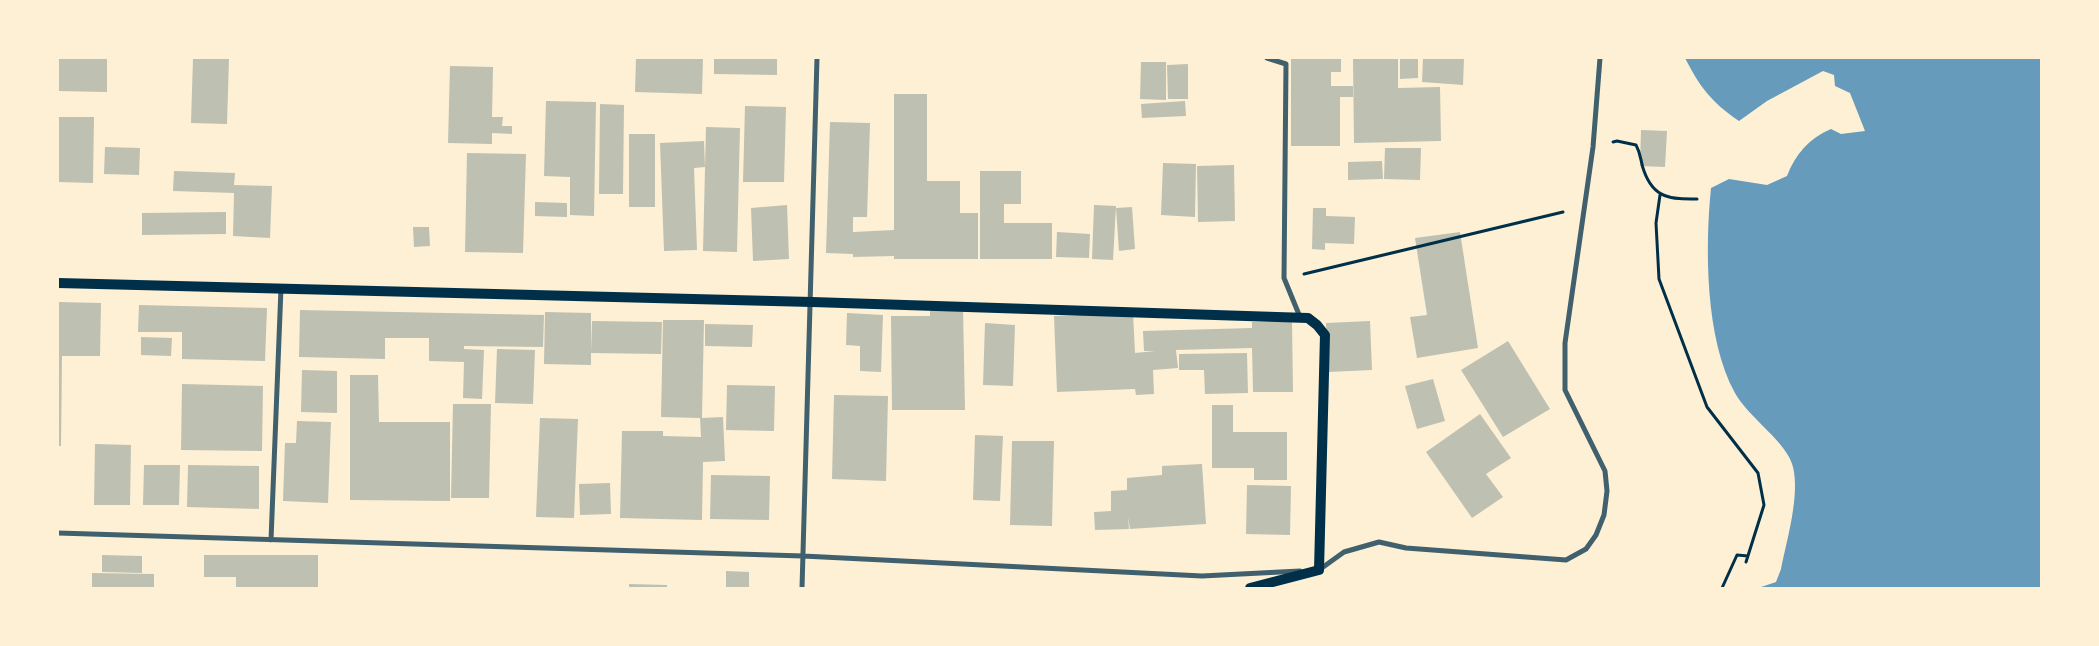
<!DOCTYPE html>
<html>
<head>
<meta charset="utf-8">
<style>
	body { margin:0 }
	#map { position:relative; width:2099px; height:646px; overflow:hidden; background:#fdf0d5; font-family:Cabin,sans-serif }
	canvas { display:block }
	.frame { position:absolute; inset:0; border:59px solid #fdf0d5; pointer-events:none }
</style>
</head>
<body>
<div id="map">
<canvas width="2099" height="646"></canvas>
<div class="frame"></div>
</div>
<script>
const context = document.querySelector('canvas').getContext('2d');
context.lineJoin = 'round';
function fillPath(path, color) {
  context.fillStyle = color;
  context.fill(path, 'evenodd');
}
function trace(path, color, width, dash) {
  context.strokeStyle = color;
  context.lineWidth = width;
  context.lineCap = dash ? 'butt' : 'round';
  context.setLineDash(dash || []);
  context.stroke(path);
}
fillPath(new Path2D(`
	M1685,58H2041V588H1758L1776,582L1781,569C1787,539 1800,496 1793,467C1788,443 1747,416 1735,393C1705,339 1705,247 1711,188L1729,179L1767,185L1787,176C1795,155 1809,138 1831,129L1841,134L1865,131L1850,93L1835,86L1834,75L1823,71L1767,101L1739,121C1711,102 1700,87 1685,58Z`), '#669bbc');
fillPath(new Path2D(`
	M58,58H107V92L58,91Z
	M193,58H229L227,124L191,123Z
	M636,58H703L702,94L635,92Z
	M714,58H777V75L714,74Z
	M1291,58H1341V72H1331V86H1353V97H1340V146H1291Z
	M1353,58H1398V88L1440,87L1441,141L1354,143Z
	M1400,58H1418V78L1400,79Z
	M1423,58H1464L1463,85L1422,82Z
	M1141,62H1166V100L1140,99Z
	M1188,64V99H1168L1167,65Z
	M450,66L493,67L492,117H503L502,126H512V134L492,133V144L448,143Z
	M894,94H927V181H960V213H978V259H894V256L853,257V254L826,253L830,122L870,123L867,217H853V232L894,230Z
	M546,101L596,102L594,216L570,215V177L544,176Z
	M1185,101L1186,116L1142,118L1141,104Z
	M600,104L624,105L623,194H599Z
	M745,106L786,107L784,182H743Z
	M58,117H94L93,183L58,182Z
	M706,127L740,128L737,252L703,251Z
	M1641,130L1667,131L1665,167L1640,166Z
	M629,134H655V207H629Z
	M704,141L705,167L694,168L697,250L664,251L660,143Z
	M105,147L140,148L139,175L104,174Z
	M1385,148H1421L1420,180L1384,179Z
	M467,153L526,154L523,253L465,252Z
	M1382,161L1383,179L1348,180V162Z
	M1163,163L1196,164L1195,217L1161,215Z
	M1234,165L1235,221L1198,222L1197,166Z
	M174,171L235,173L234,185L272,186L270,238L233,236L234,193L173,191Z
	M980,171H1021V204H1004V223H1052V259H980Z
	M535,202L567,203V217L535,216Z
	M787,205L789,259L753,261L751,208Z
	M1094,205L1116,206L1113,260L1092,259Z
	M1132,207L1135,249L1119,251L1116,208Z
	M1313,208H1326V216L1355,217L1354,244L1325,243V250L1312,249Z
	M226,212V234L142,235V213Z
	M413,227H429L430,246L414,247Z
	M1057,232L1090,234L1089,258L1056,257Z
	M1460,232L1478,348L1417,358L1410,317L1427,315L1415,238Z
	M58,302L101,303L100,356H62L61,446H58Z
	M139,305L267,308L265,361L182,359V332H138Z
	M930,308H963L965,410H892L891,316H930Z
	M300,310L544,315L543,347L464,346V349L484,350L482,399L463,398L464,362L429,361V338H385V359L299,357Z
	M545,312L591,313V365L544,364Z
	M847,313L883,315L881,372L860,371V346L846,345Z
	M1133,313L1135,353L1155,351H1144L1143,331L1252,328V322L1292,321L1293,392H1253L1252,348L1176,350L1178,368L1153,370L1154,394L1136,395L1135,389L1057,392L1054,316Z
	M663,320H704L702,418L723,417L725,461L703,462L702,520L620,518L622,431H663V436L701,437L700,418L661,417Z
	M592,321L662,322L661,354L591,353Z
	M1370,321L1372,370L1328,372L1326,323Z
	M985,323L1015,325L1013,386L983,385Z
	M705,324L753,325L752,347L705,346Z
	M141,337L172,338L171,356L141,355Z
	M1508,341L1550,409L1503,437L1461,370Z
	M497,349L535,350L533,404L495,403Z
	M1247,353L1248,393L1205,394L1204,370H1179V354Z
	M302,370L337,371V413L301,412Z
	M350,375H378L379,422H450V501L350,500Z
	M1433,379L1445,421L1417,429L1405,386Z
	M182,384L263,386L262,451L181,450Z
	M727,385L775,386L774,431L726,430Z
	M834,395L888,396L886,481L832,479Z
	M453,404H491L489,498H451Z
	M1212,405H1233V432H1287V480H1254V468H1212Z
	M1480,414L1511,458L1486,474L1503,497L1472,518L1426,452Z
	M540,418L578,419L574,518L536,517Z
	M297,421L331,422L328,503L283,501L285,443H296Z
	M975,435L1003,436L1000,501L973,500Z
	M1012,441H1054L1052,526L1010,525Z
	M95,444L131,445L130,505H94Z
	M1202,464L1206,524L1130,529L1128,517L1129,529L1095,530L1094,512L1111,511V491L1127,490V478L1162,475V466Z
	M144,465H180L179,505H143Z
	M188,465L259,466V509L187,507Z
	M711,475L770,476L769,520L710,519Z
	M610,483L611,514L580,515L579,484Z
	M1247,485L1291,486L1290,535L1246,534Z
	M102,555L142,556V573L102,572Z
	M204,555H318V588H236V577H204Z
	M726,571L749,572V588H726Z
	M92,573L154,574V588H92Z
	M629,584L667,585V588H629Z`), '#bec0b2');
trace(new Path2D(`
	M1613,142L1617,141L1636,145C1642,156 1640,161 1644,171C1654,199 1671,199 1697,199
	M1660,195L1656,223L1659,279L1707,407L1758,473L1764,505L1746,562
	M1304,274L1563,212
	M1722,588L1737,555L1748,556`), '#003049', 3);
trace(new Path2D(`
	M1267,58L1286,64L1284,278L1300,317
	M58,533L803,556L1202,576L1300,571
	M271,540L281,288
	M1319,570L1344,552L1379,542L1406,548L1566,560L1586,549L1596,535L1604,515L1607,491L1605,471L1565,390V343L1593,147L1600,58
	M802,588L817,58`), '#3f606c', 5);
trace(new Path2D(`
	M58,283L812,302L1308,318L1317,325L1325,335L1319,570L1250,588`), '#003049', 10);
</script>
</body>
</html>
